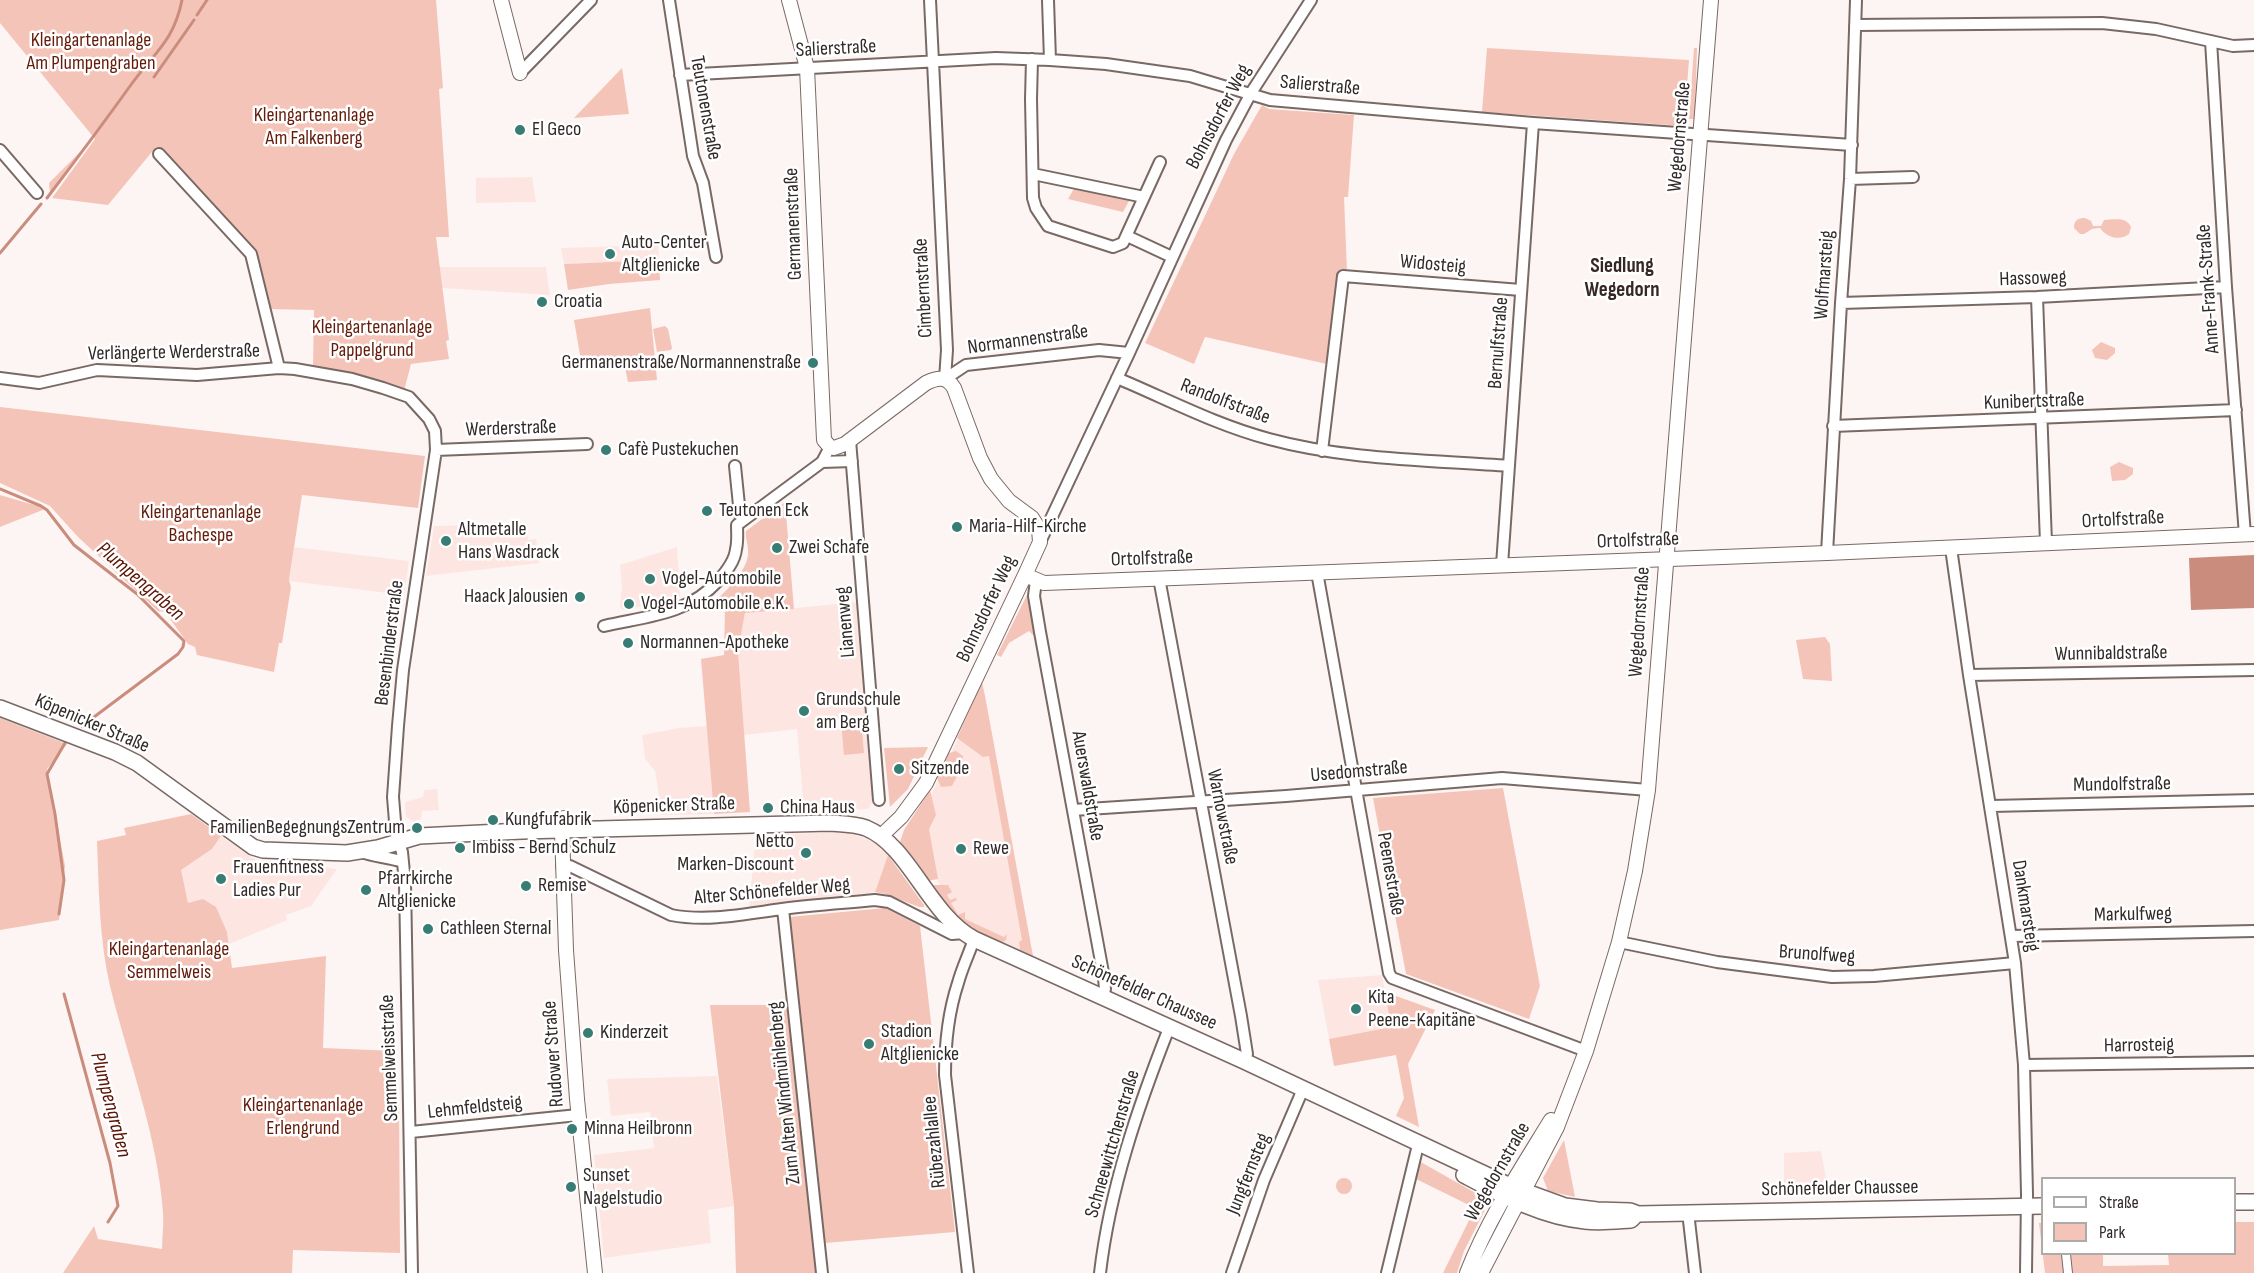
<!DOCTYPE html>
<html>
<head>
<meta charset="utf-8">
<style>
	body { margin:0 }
	#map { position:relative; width:2254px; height:1273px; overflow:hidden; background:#fdf5f3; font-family:"Sofia Sans Condensed",sans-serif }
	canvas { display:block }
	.legend { position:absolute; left:2041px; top:1177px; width:195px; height:78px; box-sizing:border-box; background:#fff; border:2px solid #adaaa9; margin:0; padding:8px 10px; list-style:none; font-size:18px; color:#312a28 }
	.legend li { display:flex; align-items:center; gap:12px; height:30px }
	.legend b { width:30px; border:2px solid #adaaa9 }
</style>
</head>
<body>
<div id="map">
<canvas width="2254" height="1273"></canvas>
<ul class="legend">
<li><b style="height:8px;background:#fff"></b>Straße</li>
<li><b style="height:16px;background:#f5c4b8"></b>Park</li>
</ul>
</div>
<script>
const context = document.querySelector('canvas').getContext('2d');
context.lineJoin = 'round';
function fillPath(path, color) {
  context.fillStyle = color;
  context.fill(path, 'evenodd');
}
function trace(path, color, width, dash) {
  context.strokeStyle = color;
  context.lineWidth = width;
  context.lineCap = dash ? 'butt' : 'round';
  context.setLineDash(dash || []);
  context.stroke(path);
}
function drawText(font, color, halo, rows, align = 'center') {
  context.font = font + ' "Sofia Sans Condensed",sans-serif';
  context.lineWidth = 5;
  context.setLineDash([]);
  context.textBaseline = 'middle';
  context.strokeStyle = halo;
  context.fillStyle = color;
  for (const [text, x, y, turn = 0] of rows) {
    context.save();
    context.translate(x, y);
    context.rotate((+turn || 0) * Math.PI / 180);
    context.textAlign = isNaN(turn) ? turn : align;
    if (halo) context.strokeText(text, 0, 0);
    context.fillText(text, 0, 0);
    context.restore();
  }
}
fillPath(new Path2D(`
	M532,177L536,202L476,203V178Z
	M658,245L659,260L564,264L561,248Z
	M439,267H546L550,295L442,288Z
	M527,524L528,540L536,539L540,563L426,576L434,526Z
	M294,547L409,561L404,595L289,581Z
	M677,547L680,596L668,601L623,610L620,607L622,586L620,565Z
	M857,602L873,801L868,809L804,811L797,729L744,735L738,648L745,613Z
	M983,686L1033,956L971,928L960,921L912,835Z
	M707,726L714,814L662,815L655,771L645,759L642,735L679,728Z
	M437,789L439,810L422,811L421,819L413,821L406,817L405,802L423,797L424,790Z
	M848,832L874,842L888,855L875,892L749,907L756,835Z
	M221,836L257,861L302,864L337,869L311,906L286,915L287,920L229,944L227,932L188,903L180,870L212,849Z
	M1382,975L1391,1027L1329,1039L1318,980Z
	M717,1076L734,1206L708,1210L711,1243L604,1258L594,1155L654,1148L650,1112L611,1116L607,1079Z
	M1821,1151L1829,1195L1784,1196V1153Z`), '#fde6e1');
fillPath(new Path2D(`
	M0,0H436L443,88L439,89L449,237H436L449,340L446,341L449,359L411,364L404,391L313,368L314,310L268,309L257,259L169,158L156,147L108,205L52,198L95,139L0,23Z
	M1487,48L1689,60L1684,126L1482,112Z
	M1694,48H1697L1695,119H1689Z
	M622,68L629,114L574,118Z
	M1262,105L1269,109L1354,115L1348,197H1344L1347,271L1339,270L1327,364L1205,337L1194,364L1145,343L1234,154Z
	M93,139L50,193L49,183Z
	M1075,187L1130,199L1123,212L1068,199Z
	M2085,218L2091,221L2093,226H2101L2104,220C2114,220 2126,216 2131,227L2129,234C2120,241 2107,238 2100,228L2092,229L2084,234H2080L2074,228C2074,220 2078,218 2085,218Z
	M659,260L660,280L609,284L568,290L564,264Z
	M650,308L657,380L628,382L623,358L581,361L574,320Z
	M665,326L668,329L672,348L671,350L657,352L653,329Z
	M2101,342L2115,348V353L2107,360L2095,358L2092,350Z
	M0,407L425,456L418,508L302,495L289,580L291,587L282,643H279L274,672L197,655L195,647L188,644L165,612L158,611L78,537L50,506L0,483Z
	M2119,462L2133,468V474L2125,480L2112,481L2110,467Z
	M0,495L41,507L45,509L0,527Z
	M785,502L794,609L745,613L738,651L750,812L714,814L701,659L724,655L725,607L714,602C726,591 746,572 748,555C749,547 745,538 746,531Z
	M1027,595L1035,637L1029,631L1009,643L1001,657L997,655Z
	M1825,637L1830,644L1832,681L1803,679L1796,640Z
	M982,682L985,696L1033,956L1020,950L1019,942L1022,940L989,756L983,757L957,738Z
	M0,718L67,744L47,769L65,866L59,920L0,930Z
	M861,720L864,753L844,755L841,722Z
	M928,747L908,789L890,807L884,748Z
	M956,751L963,756V765L952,786L941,787L937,778L949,753Z
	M1503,788L1540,986L1529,1019L1406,974L1373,798Z
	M930,790L936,815L929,829L938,879L927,881L900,842L904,830Z
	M191,814L221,836L212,849L181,870L188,903L203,899L216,907L227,932L232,968L326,956L323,1048L396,1051L397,1101H399L400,1253L293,1250L292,1273H63L94,1226L98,1239L162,1249C162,1237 164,1225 163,1213C158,1136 128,1060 110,986C99,938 99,890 97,841L126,835L124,828Z
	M888,855L924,905V907H919L886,894L875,892Z
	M933,885H948L952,892L947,895L950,900L956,898L957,900L951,903L958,915L965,912V919L1004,937L1007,934L1006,940L1001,943C966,928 958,918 933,891Z
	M885,908L920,926L955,1232L825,1243L789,917Z
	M1385,992L1435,1010L1408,1064L1419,1127L1396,1116L1404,1098L1396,1055L1334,1066L1329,1039L1391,1027Z
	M710,1005H791L820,1273H736L734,1206Z
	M1564,1140L1575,1197L1548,1191L1543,1178Z
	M1419,1161L1479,1195L1485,1210L1464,1251L1457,1273H1443L1475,1208L1414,1178Z
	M1336 1186a8 8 0 1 1 16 0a8 8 0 1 1-16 0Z
	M2235,1222H2254V1273H2045L2039,1223H2042V1254H2103V1266L2169,1265L2168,1254H2234Z`), '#f5c4b8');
fillPath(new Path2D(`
	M2254,555V608L2191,610L2189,558Z`), '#c98c7d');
trace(new Path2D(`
	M197,15L207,0
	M154,77L194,20
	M47,198C76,160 105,121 133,82C156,51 174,40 182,0
	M0,253L41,204
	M0,489L41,506L47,510L74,545L137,594L184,641L183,647L178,654L82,726
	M59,914L64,880L55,814L47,774L65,743
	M64,994L110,1163L118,1206L108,1222`), '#c98c7d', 3);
const pedestrian = new Path2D(`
	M2066,1254L2068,1273`);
const minor = new Path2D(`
	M669,0L693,156L703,183L716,257
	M930,0L947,350L945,379
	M1048,0L1050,60
	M1855,25L2102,23L2156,29L2233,46L2254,45
	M2211,41L2226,287L2245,535
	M1032,59L1031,99L1033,198L1036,208L1048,226L1113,247L1123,243L1160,162
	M520,73L591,0
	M680,75L996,58L1050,60L1106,64L1190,76L1270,100L1533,123L1852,145
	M0,150L37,193
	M159,154L251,254L279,368
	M1033,174L1144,197
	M1850,179L1913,177
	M1127,236L1172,257
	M2037,297L2046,543
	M1841,303L2037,297L2226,287
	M0,378L39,383L97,370L197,375L279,368L295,369L352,379L383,388L409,397L429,419L435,431L436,450L403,670L398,726L393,797L396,834L402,852L405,883L412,1273
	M1117,378C1167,399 1216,425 1269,439C1346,460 1429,460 1509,466
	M945,379L966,365L1099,350L1129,353
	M1833,426L2236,410
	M850,440L879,800
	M436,450L587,444
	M1322,451L1343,276L1521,290
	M822,462L852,461
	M735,466L740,515L743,520
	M1040,542L1129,353L1226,140L1251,93L1311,0
	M1951,548L1969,675L2015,963L2024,1065L2027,1194L2026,1273
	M1827,553L1841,303L1850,179L1856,0
	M1502,565L1533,123
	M1317,572L1389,973L1392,978L1586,1051
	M1159,578L1241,1016L1247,1054L1244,1061
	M1036,581L1034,596L1040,632L1104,978L1105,989L1102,997
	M604,626C647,616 687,615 718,581C726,572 735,561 736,549C738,541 737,533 737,525L822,462L830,447
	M1969,675L2254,670
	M1991,806L2254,800
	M1073,810L1286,796L1502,778L1648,790
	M361,852C375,857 389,857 403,862
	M562,866H570L671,915C707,922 745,914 782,909C813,905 844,903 875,900L889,902L952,934L964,933
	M783,909L822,1273
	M2012,936L2254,931
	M1619,942L1717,962L1832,977L1874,976L2015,963
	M2024,1065L2254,1062
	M411,1132L578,1115
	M1688,1212L1695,1273
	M968,1273L945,1075C945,1044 948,1013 958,983C962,968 969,954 974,939
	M1100,1273C1110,1188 1138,1107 1169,1028
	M1232,1273L1264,1180L1303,1089
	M1387,1273L1418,1145`);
const tertiary = new Path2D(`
	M501,0L520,73
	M789,0L807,68L824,440L830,447L834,448L845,444L926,383C938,377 947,376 954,388L980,458L991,479L1009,501L1032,518L1039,529L1040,542L1025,575L926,783L901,817L881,836
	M1025,575L1044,583L1827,553L2254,534
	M564,818L562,831L566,950L577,1099L595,1273
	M1467,1273C1488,1219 1521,1169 1551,1120
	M1481,1273L1557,1127L1586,1051L1619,942L1635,871L1648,790L1711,0`);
const secondary = new Path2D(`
	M0,708L115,752L137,763L253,847L263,850L347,853L378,848L419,836L522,831L830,823C842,824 855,824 866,828C910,846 928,914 974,939L1244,1061L1510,1186L1565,1206L1597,1210L1630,1211L1638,1214L2042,1206
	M1464,1175C1502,1195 1542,1217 1585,1221C1600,1223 1616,1221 1631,1220L1634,1217
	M2234,1202H2254`);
trace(pedestrian, '#796964', 10);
trace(minor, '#796964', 14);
trace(tertiary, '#796964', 16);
trace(secondary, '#796964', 18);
trace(pedestrian, '#fff', 8);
trace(minor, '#fff', 10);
trace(tertiary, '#fff', 14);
trace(secondary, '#fff', 15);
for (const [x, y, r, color] of [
	[520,130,6,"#377d74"],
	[610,254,6,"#377d74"],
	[542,302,6,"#377d74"],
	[813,363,6,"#377d74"],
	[606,450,6,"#377d74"],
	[707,511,6,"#377d74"],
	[957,527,6,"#377d74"],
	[446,541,6,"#377d74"],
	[777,548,6,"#377d74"],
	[650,579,6,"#377d74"],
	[580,597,6,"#377d74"],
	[629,604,6,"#377d74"],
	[628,643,6,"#377d74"],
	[804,711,6,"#377d74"],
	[899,769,6,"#377d74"],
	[768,808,6,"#377d74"],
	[493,820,6,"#377d74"],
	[417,828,6,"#377d74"],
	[460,848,6,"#377d74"],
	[961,849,6,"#377d74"],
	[806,853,6,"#377d74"],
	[221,879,6,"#377d74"],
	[526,886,6,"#377d74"],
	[366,890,6,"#377d74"],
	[428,929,6,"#377d74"],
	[1356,1009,6,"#377d74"],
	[588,1033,6,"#377d74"],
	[869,1044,6,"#377d74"],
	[572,1129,6,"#377d74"],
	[571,1187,6,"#377d74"]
]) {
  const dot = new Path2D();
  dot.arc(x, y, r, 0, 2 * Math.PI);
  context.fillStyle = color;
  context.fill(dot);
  trace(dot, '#fff', 2);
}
drawText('20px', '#641b09', '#fff', [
	["Kleingartenanlage",91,41],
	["Am Plumpengraben",91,64],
	["Kleingartenanlage",314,116],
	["Am Falkenberg",314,139],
	["Kleingartenanlage",372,328],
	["Pappelgrund",372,351],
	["Kleingartenanlage",201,513],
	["Bachespe",201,536],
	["Kleingartenanlage",169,950],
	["Semmelweis",169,973],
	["Kleingartenanlage",303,1106],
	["Erlengrund",303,1129]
]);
drawText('20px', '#312a28', '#fff', [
	["Salierstraße",836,49,-3],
	["Salierstraße",1320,86,5],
	["Teutonenstraße",705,108,80],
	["Bohnsdorfer Weg",1219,117,-62],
	["Wegedornstraße",1680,137,-85],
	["Germanenstraße",794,224,-92],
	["Widosteig",1433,265,5],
	["Wolfmarsteig",1825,275,-86],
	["Hassoweg",2033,279,-2],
	["Cimbernstraße",924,288,-93],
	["Anne-Frank-Straße",2209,289,-94],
	["Normannenstraße",1028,340,-8],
	["Bernulfstraße",1499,343,-86],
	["Verlängerte Werderstraße",174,353,-1],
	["Randolfstraße",1225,402,21],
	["Kunibertstraße",2034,402,-2],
	["Werderstraße",511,429,-2],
	["Ortolfstraße",2123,520,-3],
	["Ortolfstraße",1638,541,-2],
	["Ortolfstraße",1152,559,-2],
	["Bohnsdorfer Weg",987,609,-65],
	["Lianenweg",846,622,-95],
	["Wegedornstraße",1640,622,-86],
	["Besenbinderstraße",390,643,-83],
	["Wunnibaldstraße",2111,654,-1],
	["Köpenicker Straße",92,724,23],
	["Usedomstraße",1359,772,-5],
	["Mundolfstraße",2122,785,-1],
	["Auerswaldstraße",1087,786,80],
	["Köpenicker Straße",674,806,-2],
	["Warnowstraße",1222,817,79],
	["Peenestraße",1390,874,80],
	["Alter Schönefelder Weg",772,892,-5],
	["Dankmarsteig",2025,906,81],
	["Markulfweg",2133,915,-1],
	["Brunolfweg",1817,955,4],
	["Schönefelder Chaussee",1144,993,24],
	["Harrosteig",2139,1046,-1],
	["Rudower Straße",554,1054,-94],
	["Semmelweisstraße",390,1058,-92],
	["Zum Alten Windmühlenberg",785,1093,-96],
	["Lehmfeldsteig",475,1108,-6],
	["Rübezahlallee",935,1142,-96],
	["Schneewittchenstraße",1113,1144,-74],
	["Wegedornstraße",1498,1172,-60],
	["Jungfernsteg",1249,1174,-68],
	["Schönefelder Chaussee",1840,1189,-1]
]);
drawText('20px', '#312a28', '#fff', [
	["El Geco",532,130],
	["Auto-Center",622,243],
	["Altglienicke",622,266],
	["Croatia",554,302],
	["Germanenstraße/Normannenstraße",801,363,"right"],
	["Cafè Pustekuchen",618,450],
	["Teutonen Eck",719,511],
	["Maria-Hilf-Kirche",969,527],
	["Altmetalle",458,530],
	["Hans Wasdrack",458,553],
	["Zwei Schafe",789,548],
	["Vogel-Automobile",662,579],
	["Haack Jalousien",568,597,"right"],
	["Vogel-Automobile e.K.",641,604],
	["Normannen-Apotheke",640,643],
	["Grundschule",816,700],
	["am Berg",816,723],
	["Sitzende",911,769],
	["China Haus",780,808],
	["Kungfufabrik",505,820],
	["FamilienBegegnungsZentrum",405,828,"right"],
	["Netto",794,842,"right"],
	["Marken-Discount",794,865,"right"],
	["Imbiss - Bernd Schulz",472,848],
	["Rewe",973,849],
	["Frauenfitness",233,868],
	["Ladies Pur",233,891],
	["Pfarrkirche",378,879],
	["Altglienicke",378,902],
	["Remise",538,886],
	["Cathleen Sternal",440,929],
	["Kita",1368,998],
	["Peene-Kapitäne",1368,1021],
	["Stadion",881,1032],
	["Altglienicke",881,1055],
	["Kinderzeit",600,1033],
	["Minna Heilbronn",584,1129],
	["Sunset",583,1176],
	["Nagelstudio",583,1199]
], 'left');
drawText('bold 21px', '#362724', '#fff', [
	["Siedlung",1622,267],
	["Wegedorn",1622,291]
]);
drawText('italic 21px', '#5d1302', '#fff', [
	["Plumpengraben",140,582,41],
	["Plumpengraben",110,1105,75]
]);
</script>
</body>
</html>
